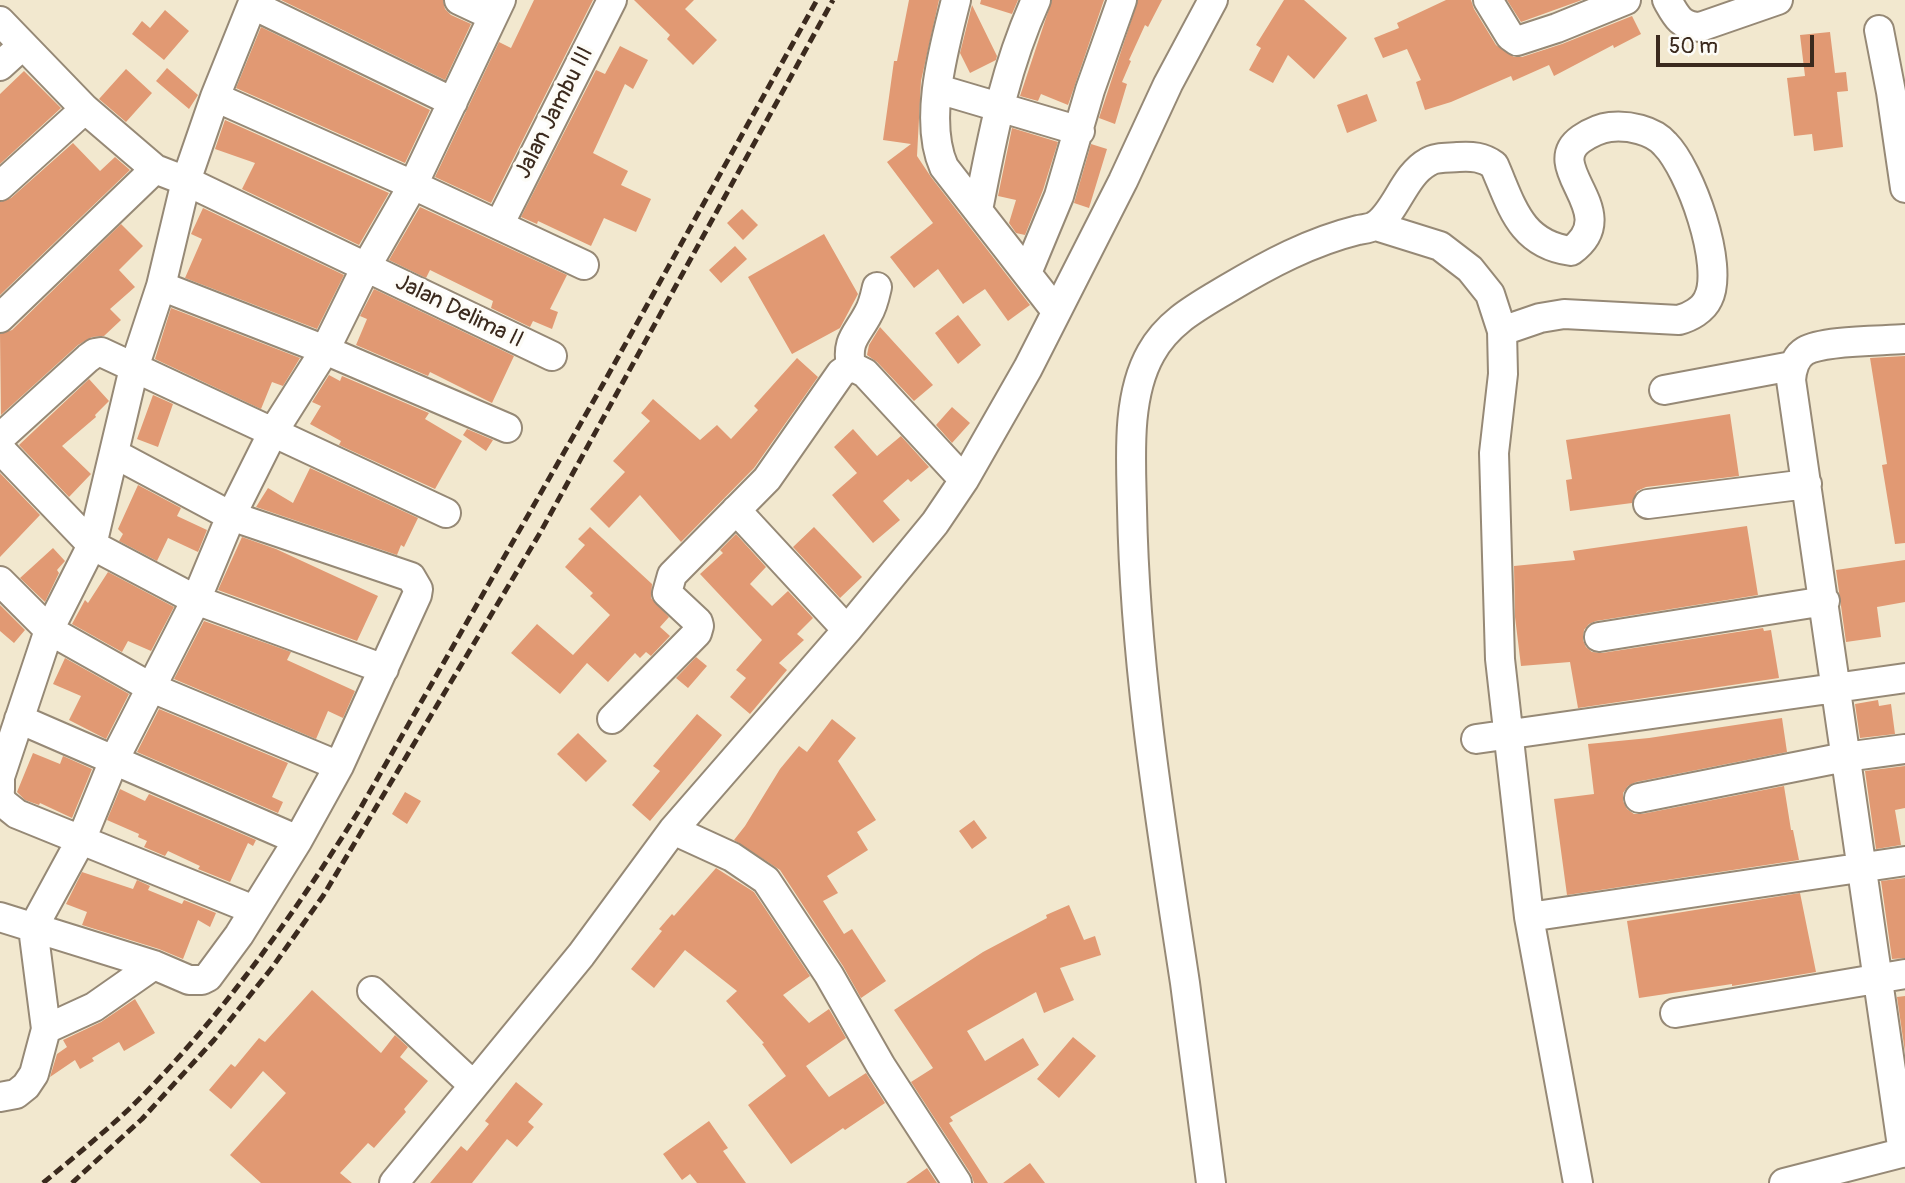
<!DOCTYPE html>
<html>
<head>
<meta charset="utf-8">
<style>
	body { margin:0 }
	#map { position:relative; width:1905px; height:1183px; overflow:hidden; background:#f2e8cf; font-family:Pangolin,sans-serif }
	canvas { display:block }
	.scale { position:absolute; left:1656px; top:35px; width:158px; height:32px; box-sizing:border-box; border:4px solid #3b2a1e; border-top:0; padding-left:9px; font-size:21px; line-height:24px; white-space:nowrap; color:#3b2a1e; -webkit-text-stroke:5px #fdfcf7; paint-order:stroke }
</style>
</head>
<body>
<div id="map">
<canvas width="1905" height="1183"></canvas>
<div class="scale">50 m</div>
</div>
<script>
const context = document.querySelector('canvas').getContext('2d');
context.lineJoin = 'round';
function fillPath(path, color) {
  context.fillStyle = color;
  context.fill(path, 'evenodd');
}
function trace(path, color, width, dash) {
  context.strokeStyle = color;
  context.lineWidth = width;
  context.lineCap = dash ? 'butt' : 'round';
  context.setLineDash(dash || []);
  context.stroke(path);
}
function drawText(font, color, halo, rows, align = 'center') {
  context.font = font + ' Pangolin,sans-serif';
  context.lineWidth = 7;
  context.setLineDash([]);
  context.textBaseline = 'middle';
  context.strokeStyle = halo;
  context.fillStyle = color;
  for (const [text, x, y, turn = 0] of rows) {
    context.save();
    context.translate(x, y);
    context.rotate((+turn || 0) * Math.PI / 180);
    context.textAlign = isNaN(turn) ? turn : align;
    if (halo) context.strokeText(text, 0, 0);
    context.fillText(text, 0, 0);
    context.restore();
  }
}
fillPath(new Path2D(`
	M281,0H443L445,9L451,15L471,24L445,80Z
	M534,0H593L491,203L435,177L499,42L511,48Z
	M634,0H694L685,9L717,40L693,65L667,39L670,35Z
	M909,0H939L921,81L917,156L931,177L1030,305L1008,321L985,289L963,304L938,269L914,288L890,257L933,223L887,162L911,144L883,140L894,61H897Z
	M981,0H1018L1012,14L980,4Z
	M1052,0H1104L1068,105L1041,94L1038,101L1020,96Z
	M1138,0H1162L1148,27L1145,25L1129,60L1131,61L1122,82L1127,84L1115,124L1099,118Z
	M1284,0H1304L1347,38L1314,79L1288,55L1273,83L1249,70L1261,48L1256,45Z
	M1446,0H1471L1474,9L1496,45L1514,57H1522L1562,44L1632,16L1641,34L1614,48L1613,45L1554,76L1549,65L1513,81L1511,76L1451,102L1425,110L1416,82L1421,80L1407,49L1383,58L1374,38L1399,28L1397,23Z
	M1507,0H1582L1521,22Z
	M972,5L997,56L996,60L970,73L960,53Z
	M165,10L189,31L164,60L132,34L142,21L150,28Z
	M261,27L430,110L405,163L236,88Z
	M1830,32L1835,73L1846,72L1848,91L1837,92L1843,147L1814,151L1812,134L1794,136L1787,78L1805,76L1800,35Z
	M620,46L648,60L633,89L625,84L593,153L628,171L621,185L651,199L636,232L604,218L591,246L538,221L537,224L521,217L596,70L605,74Z
	M167,68L198,95L189,109L156,81Z
	M126,69L152,93L126,122L99,99Z
	M24,71L61,108L0,164V94Z
	M1367,94L1377,121L1347,133L1337,105Z
	M225,120L389,193L359,245L242,189L255,163L215,149Z
	M1012,128L1058,142L1043,190L1025,235L1016,233L1009,223L1016,200L998,196Z
	M73,143L100,171L115,157L130,170L0,295V202L11,198Z
	M1091,144L1107,149L1089,208L1074,203Z
	M420,207L567,275L550,309L558,312L552,329L533,321L530,327L491,308L493,301L430,270L426,278L389,260Z
	M203,208L344,275L317,329L185,278L202,239L191,234Z
	M742,209L758,225L743,240L727,223Z
	M121,224L143,246L119,270L135,287L110,309L121,320L104,336L92,337L78,345L1,415L0,334L12,330Z
	M824,234L858,294L840,328L792,354L748,277Z
	M735,246L747,259L721,283L709,270Z
	M374,289L514,356L492,403L430,372L428,376L356,345L367,319L360,316Z
	M171,308L300,358L283,386L272,382L261,409L155,359Z
	M958,315L981,345L958,364L935,333Z
	M880,327L933,385L914,401L877,362L867,355L869,345Z
	M1905,356V543L1895,544L1882,465L1887,464L1870,358Z
	M797,358L818,377L754,468L681,542L640,495L609,528L590,509L625,472L613,461L650,421L641,413L653,399L700,440L717,425L731,439L758,410L754,406Z
	M329,375L340,381L342,376L429,413L425,419L462,441L435,489L339,445L341,441L310,424L321,406L312,402Z
	M89,379L109,401L95,415L96,417L62,446L91,474L69,497L19,445Z
	M153,395L173,404L158,447L137,439Z
	M952,407L970,423L952,443L936,425Z
	M1730,414L1739,476L1646,487L1637,491L1632,503L1570,511L1566,480L1572,479L1566,440Z
	M467,429L493,440L486,451L463,435Z
	M853,429L877,456L901,436L929,467L911,482L908,479L883,501L900,520L873,543L832,495L857,473L834,447Z
	M310,468L418,518L404,547L401,545L397,555L256,507L268,488L293,503Z
	M0,473L40,515L0,557Z
	M138,485L181,508L177,516L207,530L198,552L168,538L157,561L119,541L123,534L118,529Z
	M1747,526L1758,595L1596,621L1589,624L1584,630L1583,640L1586,647L1592,652L1602,653L1763,628L1764,631L1771,630L1779,678L1578,708L1570,662L1521,666L1515,617L1514,566L1575,560L1573,551Z
	M590,527L652,584L651,598L669,617L660,627L670,636L651,656L646,652L640,658L635,653L608,682L587,663L560,694L511,653L537,624L573,655L610,615L590,596L593,593L565,567L585,545L578,539Z
	M814,527L862,577L840,598L793,547Z
	M736,534L766,567L750,584L772,606L788,591L813,618L797,634L804,640L779,663L787,670L750,714L730,697L746,678L736,670L762,640L700,574L723,553L720,550Z
	M242,537L276,549L378,596L357,641L218,590Z
	M53,548L65,561L57,570L59,573L45,602L20,578Z
	M1905,560V602L1877,607L1881,637L1846,642L1836,570Z
	M108,572L174,607L151,651L128,641L122,652L72,624L85,600L88,603Z
	M0,605L25,630L14,643L0,631Z
	M204,621L291,652L287,660L355,691L343,718L328,711L316,739L174,679Z
	M696,657L707,666L688,688L676,678Z
	M65,658L129,694L106,739L69,720L81,696L53,684Z
	M1878,700L1879,706L1891,704L1895,734L1860,738L1855,704Z
	M159,709L288,763L272,797L283,802L278,813L137,752Z
	M697,714L722,735L650,821L632,805L660,771L653,766Z
	M1782,718L1787,752L1636,782L1628,786L1623,793V801L1627,809L1634,814H1642L1784,786L1791,830H1793L1799,860L1567,895L1554,799L1594,794L1588,744L1649,738Z
	M832,719L856,738L838,761L876,820L857,832L868,850L827,876L838,893L823,901L844,934L852,929L886,981L861,998L843,966L780,870L734,840L745,826L780,769L799,746L807,752Z
	M578,733L607,761L586,782L557,754Z
	M33,753L60,764L63,756L92,769L72,818L40,803L39,805L25,800L17,792Z
	M1905,766V808L1895,810L1901,845L1876,849L1865,771Z
	M120,789L145,801L149,794L256,840L253,846L248,843L230,882L198,869L200,866L168,851L165,856L144,847L147,841L138,837L139,834L107,820Z
	M405,792L421,801L407,824L392,814Z
	M974,820L987,838L972,849L959,831Z
	M716,868L754,892L810,976L783,995L809,1023L829,1009L846,1038L806,1066L829,1097L866,1073L885,1103L845,1130L843,1128L791,1164L748,1105L786,1076L762,1044L764,1043L726,1001L737,991L685,950L654,988L631,969L662,931L659,929L672,914L674,916Z
	M82,872L133,889L137,880L150,886L148,890L182,904L184,900L216,913L210,927L198,920L183,959L159,949L82,925L87,912L66,904Z
	M1905,878V958L1892,959L1881,881Z
	M1800,893L1816,972L1732,986V984L1639,998L1627,921Z
	M1069,905L1084,940L1095,936L1101,955L1060,968L1074,1000L1044,1013L1036,992L967,1031L985,1061L1023,1038L1039,1065L950,1117L953,1121L949,1123L988,1183H974L971,1174L911,1082L933,1068L894,1010L983,952L1047,918L1046,915Z
	M312,990L381,1053L395,1035L408,1047L400,1057L428,1081L404,1109L406,1112L374,1148L368,1143L340,1173L352,1183H261L230,1155L286,1093L263,1071L231,1109L209,1090L231,1064L235,1067L259,1038L265,1042Z
	M1905,996V1052L1897,997Z
	M135,999L155,1033L124,1051L119,1042L92,1058L94,1061L80,1069L75,1060L50,1077L57,1054L67,1047L63,1040L101,1022Z
	M1073,1037L1096,1056L1059,1098L1037,1079Z
	M516,1082L543,1104L528,1122L534,1127L517,1147L507,1139L472,1183H430L461,1146L467,1151L489,1124L485,1121Z
	M709,1121L728,1148L723,1151L746,1183H697L690,1174L682,1180L663,1154Z
	M1030,1163L1045,1183H1003Z
	M927,1168L937,1183H906Z`), '#e19973');
const minor = new Path2D(`
	M459,0L493,16
	M956,0C944,48 923,120 944,167L1056,311
	M1488,0L1510,36L1517,41L1557,28L1626,0
	M1667,0C1676,16 1681,27 1700,27L1778,0
	M253,5L453,102
	M0,21L85,109L155,169L186,181L552,356
	M1879,30L1891,92L1905,188
	M0,66L22,46
	M938,89L1080,131
	M215,97L413,185L584,265
	M0,186L85,109
	M978,210C993,134 1004,71 1036,0
	M499,225L612,0
	M1376,226L1440,246L1470,269L1490,294L1502,331L1503,374L1494,453L1500,659L1529,917L1578,1183
	M1027,273L1059,196L1090,90L1122,0
	M161,286L325,350L507,428
	M0,318L155,169
	M851,366C846,340 857,335 868,314C873,306 875,296 877,287
	M1664,390L1792,366
	M0,438L88,358L95,353L101,352L446,513
	M0,449L92,545L196,600L384,669
	M1648,504L1807,484
	M736,510L847,630
	M0,581L49,630L152,688L339,766
	M1599,637L1825,601
	M19,719L298,840
	M612,719L697,633L699,626L698,622L667,593L672,575L767,479L841,373L851,366L865,373L964,480
	M1476,739L1905,678
	M0,790V777L49,630L92,545L134,368L161,286L186,181L215,97L254,0
	M0,795L2,802L17,814L254,910
	M1639,798L1845,757L1905,749
	M673,830L732,857L766,880L829,975L881,1066L957,1183
	M0,917L154,965L189,980H202L208,977L239,935L298,840L339,766L417,595L418,589L411,577L231,516L115,454
	M1529,917L1905,861
	M372,991L473,1085
	M1675,1013L1905,974
	M46,1029L94,1007L154,965
	M0,1097L16,1094L26,1086L34,1074L46,1029L33,928L82,838L114,760L196,600L231,516L273,432L325,350L366,267L413,185L501,0
	M1903,1153C1865,895 1830,637 1791,380C1792,369 1795,357 1805,351C1823,340 1882,341 1905,339
	M394,1183L581,955L673,830L847,630L935,523L964,480L1028,368L1123,181L1168,84L1213,0
	M1211,1183C1202,1116 1194,1050 1185,983C1161,825 1135,668 1132,508C1131,459 1126,397 1151,353C1168,322 1197,307 1227,289C1269,264 1310,242 1358,230C1364,229 1372,228 1376,225C1396,212 1404,175 1428,162C1435,157 1449,158 1458,157C1472,156 1483,157 1494,165C1512,206 1520,244 1571,251C1625,212 1540,168 1581,139C1590,133 1600,128 1610,127C1628,125 1653,130 1665,144C1690,169 1725,266 1708,299C1703,310 1690,317 1679,320L1564,314L1540,318L1502,331
	M1784,1183L1905,1152`);
trace(minor, '#968976', 32);
trace(minor, '#fff', 28);
trace(new Path2D(`
	M43,1183C72,1159 101,1135 128,1110C217,1024 295,913 360,809L602,386L817,0
	M72,1183L142,1119L214,1040L271,969L323,896L540,533L833,0`), '#3b2a1e', 5, [10, 5]);
drawText('23px', '#3b2a1e', '#fdfcf7', [
	["Jalan Jambu III",555,113,-63],
	["Jalan Delima II",459,312,26]
]);
</script>
</body>
</html>
